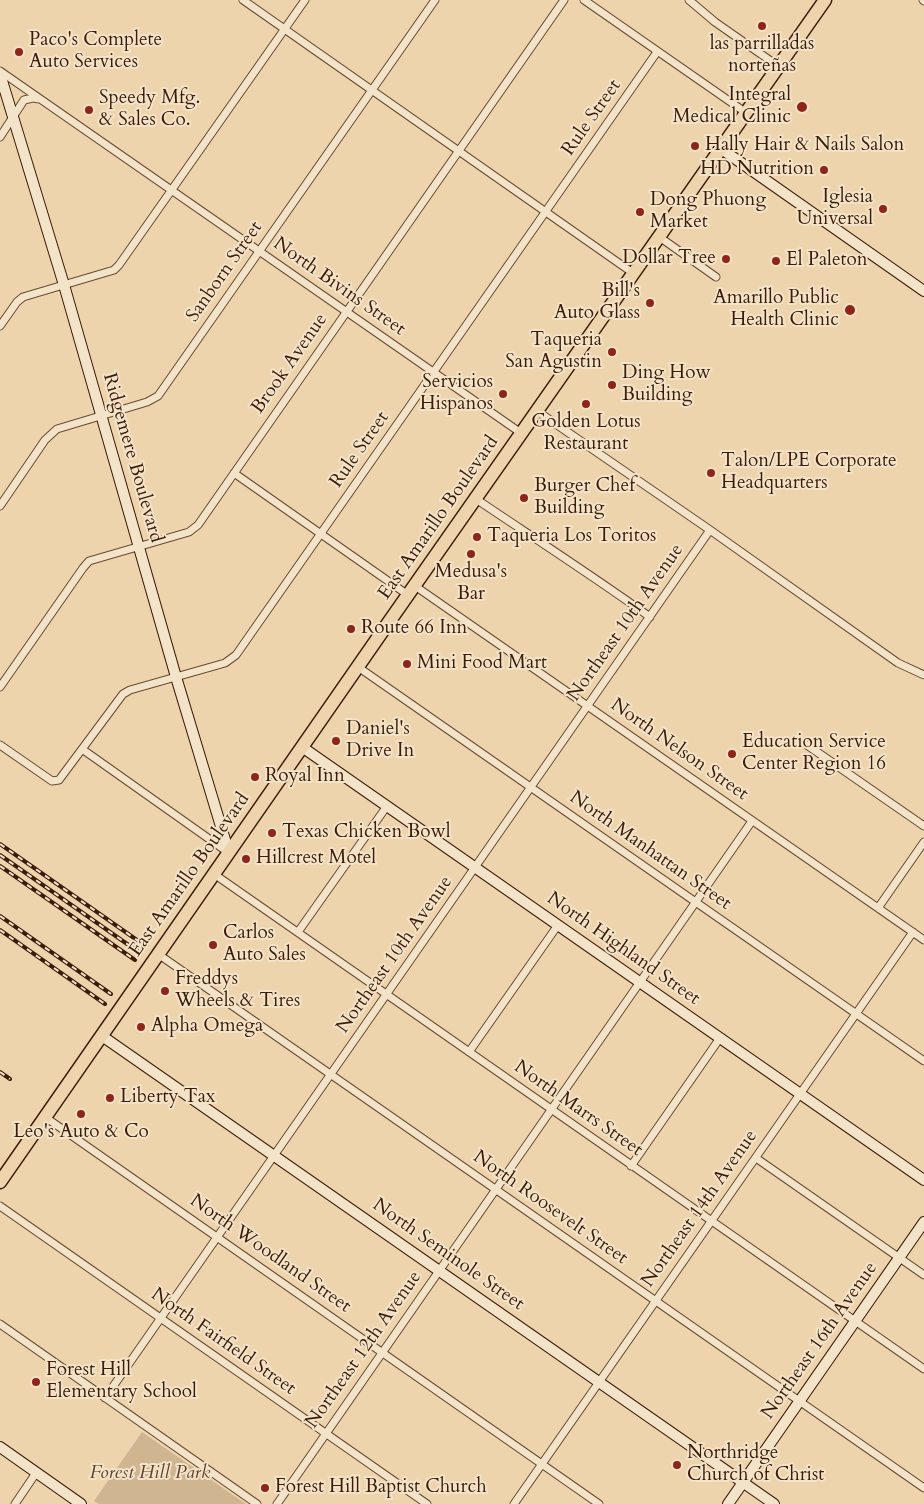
<!DOCTYPE html>
<html>
<head>
<meta charset="utf-8">
<style>
	body { margin:0 }
	canvas { display:block; background:#edd4ac }
</style>
</head>
<body>
<canvas width="924" height="1504"></canvas>
<script>
const context = document.querySelector('canvas').getContext('2d');
context.lineJoin = 'round';
function fillPath(path, color) {
  context.fillStyle = color;
  context.fill(path, 'evenodd');
}
function trace(path, color, width, dash) {
  context.strokeStyle = color;
  context.lineWidth = width;
  context.lineCap = dash ? 'butt' : 'round';
  context.setLineDash(dash || []);
  context.stroke(path);
}
function drawText(font, color, halo, rows, align = 'center') {
  context.font = font + ' Cardo,serif';
  context.lineWidth = 4;
  context.setLineDash([]);
  context.textBaseline = 'middle';
  context.strokeStyle = halo;
  context.fillStyle = color;
  for (const [text, x, y, turn = 0] of rows) {
    context.save();
    context.translate(x, y);
    context.rotate((+turn || 0) * Math.PI / 180);
    context.textAlign = isNaN(turn) ? turn : align;
    if (halo) context.strokeText(text, 0, 0);
    context.fillText(text, 0, 0);
    context.restore();
  }
}
fillPath(new Path2D(`
	M142,1432L246,1504H99L94,1501Z`), '#cfb590');
const street = new Path2D(`
	M243,0L633,273
	M584,0L745,112
	M689,0L715,22L778,66
	M923,0L924,1
	M0,71L521,433
	M0,137L24,100L33,98L39,99
	M658,236L716,277
	M0,326L17,302L23,297L114,270L119,265L305,0
	M537,411L710,530L898,663L924,675
	M234,473L408,595
	M476,499C534,538 593,576 650,617
	M0,506L45,440L57,429L147,402L158,396L435,0
	M415,586L924,940
	M358,667L924,1061
	M0,687L83,568L89,561L189,532L198,525L564,0
	M0,745L52,781L59,780L123,694L130,690L225,663L236,655L657,52
	M807,745L924,826
	M82,749L229,853
	M214,874L924,1369
	M878,908L924,842
	M298,932L387,806
	M158,954L924,1488
	M469,1052L558,925
	M45,1117L599,1504
	M756,1158L924,1275
	M631,1166L720,1038
	M0,1206L427,1504
	M0,1324L257,1504
	M105,1398L710,530
	M15,1504L36,1473
	M277,1504L752,821
	M514,1504L913,932`);
const secondary = new Path2D(`
	M0,74L64,285L176,677L229,853
	M720,148L924,291
	M302,747L924,1180
	M102,1036L774,1504
	M0,1447L81,1504
	M728,1504L924,1222`);
const highway = new Path2D(`
	M0,1182L384,629L825,0`);
trace(street, '#684a31', 9);
trace(secondary, '#3c1c08', 12);
trace(highway, '#3c1c08', 15);
trace(street, '#f3e3c9', 7);
trace(secondary, '#f3e3c9', 10);
trace(highway, '#edd4ac', 12);
const rail = new Path2D(`
	M0,844L144,945
	M0,855L140,953
	M0,866L135,960
	M0,916L111,994
	M0,930L105,1004
	M0,1072L10,1079`);
trace(rail, '#3c1c08', 4);
trace(rail, '#f3e3c9', 2, [5.5]);
for (const [x, y, r, color] of [
	[762,26,5,"#8f2418"],
	[19,52,5,"#8f2418"],
	[802,107,6,"#8f2418"],
	[89,110,5,"#8f2418"],
	[695,146,5,"#8f2418"],
	[824,170,5,"#8f2418"],
	[883,209,5,"#8f2418"],
	[640,212,5,"#8f2418"],
	[726,259,5,"#8f2418"],
	[776,261,5,"#8f2418"],
	[650,303,5,"#8f2418"],
	[850,310,6,"#8f2418"],
	[612,352,5,"#8f2418"],
	[612,385,5,"#8f2418"],
	[503,394,5,"#8f2418"],
	[586,404,5,"#8f2418"],
	[711,473,5,"#8f2418"],
	[524,498,5,"#8f2418"],
	[477,537,5,"#8f2418"],
	[471,554,5,"#8f2418"],
	[351,629,5,"#8f2418"],
	[407,664,5,"#8f2418"],
	[336,741,5,"#8f2418"],
	[732,754,5,"#8f2418"],
	[255,777,5,"#8f2418"],
	[272,833,5,"#8f2418"],
	[246,859,5,"#8f2418"],
	[213,945,5,"#8f2418"],
	[165,991,5,"#8f2418"],
	[141,1027,5,"#8f2418"],
	[110,1098,5,"#8f2418"],
	[81,1114,5,"#8f2418"],
	[36,1382,5,"#8f2418"],
	[677,1465,5,"#8f2418"],
	[265,1488,5,"#8f2418"]
]) {
  const dot = new Path2D();
  dot.arc(x, y, r, 0, 2 * Math.PI);
  context.fillStyle = color;
  context.fill(dot);
  trace(dot, '#f3e3c9', 2);
}
drawText('19px', '#3c1c08', '#f3e3c9', [
	["Paco's Complete",29,41],
	["Auto Services",29,63],
	["las parrilladas",762,45,"center"],
	["norteñas",762,67,"center"],
	["Integral",791,96,"right"],
	["Medical Clinic",791,118,"right"],
	["Speedy Mfg.",99,99],
	["& Sales Co.",99,121],
	["Hally Hair & Nails Salon",705,146],
	["HD Nutrition",814,170,"right"],
	["Iglesia",873,198,"right"],
	["Universal",873,220,"right"],
	["Dong Phuong",650,201],
	["Market",650,223],
	["Dollar Tree",716,259,"right"],
	["El Paleton",786,261],
	["Bill's",640,292,"right"],
	["Auto Glass",640,314,"right"],
	["Amarillo Public",839,299,"right"],
	["Health Clinic",839,321,"right"],
	["Taqueria",602,341,"right"],
	["San Agustin",602,363,"right"],
	["Ding How",622,374],
	["Building",622,396],
	["Servicios",493,383,"right"],
	["Hispanos",493,405,"right"],
	["Golden Lotus",586,423,"center"],
	["Restaurant",586,445,"center"],
	["Talon/LPE Corporate",721,462],
	["Headquarters",721,484],
	["Burger Chef",534,487],
	["Building",534,509],
	["Taqueria Los Toritos",487,537],
	["Medusa's",471,573,"center"],
	["Bar",471,595,"center"],
	["Route 66 Inn",361,629],
	["Mini Food Mart",417,664],
	["Daniel's",346,730],
	["Drive In",346,752],
	["Education Service",742,743],
	["Center Region 16",742,765],
	["Royal Inn",265,777],
	["Texas Chicken Bowl",282,833],
	["Hillcrest Motel",256,859],
	["Carlos",223,934],
	["Auto Sales",223,956],
	["Freddys",175,980],
	["Wheels & Tires",175,1002],
	["Alpha Omega",151,1027],
	["Liberty Tax",120,1098],
	["Leo's Auto & Co",81,1133,"center"],
	["Forest Hill",46,1371],
	["Elementary School",46,1393],
	["Northridge",687,1454],
	["Church of Christ",687,1476],
	["Forest Hill Baptist Church",275,1488]
], 'left');
drawText('19px', '#3c1c08', '#f3e3c9', [
	["Rule Street",592,118,-55],
	["Sanborn Street",225,272,-55],
	["North Bivins Street",339,287,35],
	["Brook Avenue",290,364,-55],
	["Rule Street",360,450,-55],
	["Ridgemere Boulevard",132,458,74],
	["East Amarillo Boulevard",439,518,-55],
	["Northeast 10th Avenue",626,623,-55],
	["North Nelson Street",679,750,35],
	["North Manhattan Street",650,851,35],
	["East Amarillo Boulevard",190,875,-55],
	["North Highland Street",623,949,35],
	["Northeast 10th Avenue",395,955,-55],
	["North Marrs Street",578,1109,35],
	["North Roosevelt Street",550,1208,35],
	["Northeast 14th Avenue",700,1209,-55],
	["North Woodland Street",270,1254,35],
	["North Seminole Street",448,1255,35],
	["Northeast 16th Avenue",820,1341,-55],
	["North Fairfield Street",223,1342,35],
	["Northeast 12th Avenue",364,1350,-55]
]);
drawText('italic 19px', '#61422a', '#f3e3c9', [
	["Forest Hill Park",150,1474]
]);
</script>
</body>
</html>
